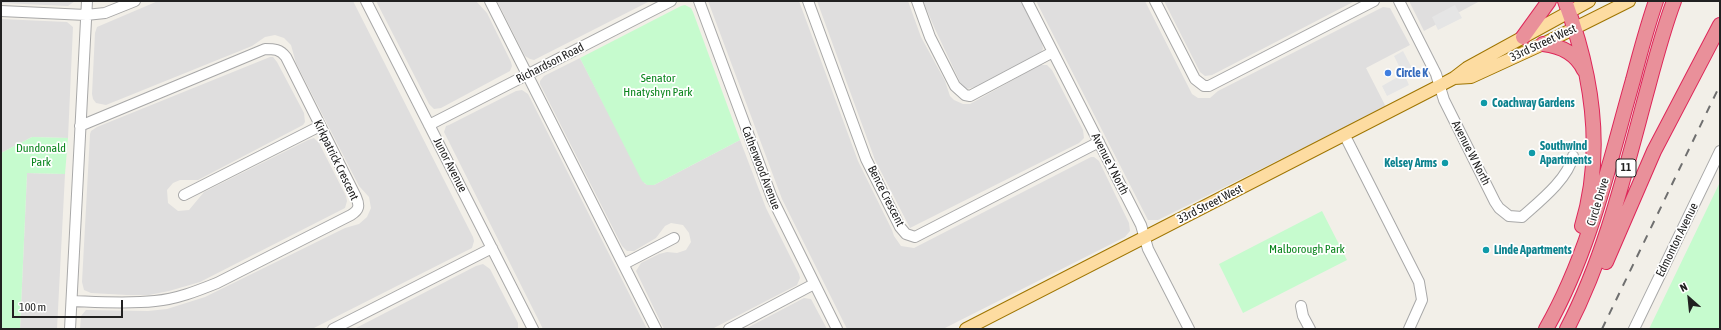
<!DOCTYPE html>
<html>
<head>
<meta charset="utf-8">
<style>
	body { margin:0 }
	#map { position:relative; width:1721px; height:330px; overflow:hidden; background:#f2efe8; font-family:"Asap Condensed",sans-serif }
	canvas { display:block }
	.frame { position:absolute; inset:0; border:2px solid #212121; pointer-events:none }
	.north { position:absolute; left:1669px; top:278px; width:40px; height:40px; -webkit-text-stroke:3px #fff; paint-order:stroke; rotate:333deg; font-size:11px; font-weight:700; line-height:16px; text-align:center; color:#212121 }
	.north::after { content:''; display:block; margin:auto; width:14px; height:18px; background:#212121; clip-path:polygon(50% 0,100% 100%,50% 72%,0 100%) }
	.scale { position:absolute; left:12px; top:300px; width:111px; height:18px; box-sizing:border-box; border:2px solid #212121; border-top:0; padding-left:5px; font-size:12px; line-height:14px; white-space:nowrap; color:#212121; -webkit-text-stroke:3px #fff; paint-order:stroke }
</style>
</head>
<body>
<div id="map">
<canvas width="1721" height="330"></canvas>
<div class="frame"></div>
<div class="north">N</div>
<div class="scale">100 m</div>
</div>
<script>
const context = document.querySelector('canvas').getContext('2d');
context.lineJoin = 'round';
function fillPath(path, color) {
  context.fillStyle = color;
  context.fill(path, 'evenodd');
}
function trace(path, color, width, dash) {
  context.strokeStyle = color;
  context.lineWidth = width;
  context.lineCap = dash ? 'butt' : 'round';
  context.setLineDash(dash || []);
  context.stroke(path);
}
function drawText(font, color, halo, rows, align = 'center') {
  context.font = font + ' "Asap Condensed",sans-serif';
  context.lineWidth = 3.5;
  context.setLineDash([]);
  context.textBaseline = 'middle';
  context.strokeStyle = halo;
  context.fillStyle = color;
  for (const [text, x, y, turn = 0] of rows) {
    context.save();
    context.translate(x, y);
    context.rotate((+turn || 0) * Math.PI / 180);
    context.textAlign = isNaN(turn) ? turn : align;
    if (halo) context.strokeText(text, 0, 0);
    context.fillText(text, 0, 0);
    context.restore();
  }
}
fillPath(new Path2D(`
	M1,1H75L68,6L2,3Z
	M158,1H353L473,237L474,241L472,248L312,329H80L81,316L86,310L148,311L167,309L205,297L345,228L359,224L367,217L371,208L369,197L359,186L296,63L291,45L284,38L275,35L265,37L252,46L106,105L96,103L93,99L92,94L95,33L97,27Z
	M376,1H476L487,13L511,62L512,66L510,71L441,108L434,109L429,104Z
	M497,1H650L534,60L530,59L525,56Z
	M708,1H799L858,161L892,230L894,236L901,246L914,248L1091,157H1094L1099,161L1129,223L1130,231L1125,237L943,329H847L782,199Z
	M817,1H908L921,37L945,81L950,96L954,100L963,104H970L1040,65H1047L1052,70L1083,130L1084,138L1079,143L910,228L875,160Z
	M923,1H1021L1042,43L1043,49L1040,53L975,87L967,89L963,87L960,82L935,29Z
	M1036,1H1145L1192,94L1198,98H1210L1218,91L1383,7L1390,8L1410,45L1366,68L1386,107L1158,220H1148Z
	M1164,1H1355L1212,75L1205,76L1200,72Z
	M1409,1H1480L1424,31Z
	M1,19L67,22L73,27L68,138L32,137L1,153Z
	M270,57H273L277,62L304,113L305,122L303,125L198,180H180L173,183L167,190L168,203L178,211L189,210L204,192L308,140L314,138L319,143L346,196L347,201L345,208L200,282L169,291L149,295H127L91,293L84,290L82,282L90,134L91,131L97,127Z
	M580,58L645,184L654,185L740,140L766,208L799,274L800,278L797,285L712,329H664L636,271L641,263L659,254L667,252L677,253L686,250L691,242L689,233L683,225L671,223L665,226L656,238L634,251H627L622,246L540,84V81L544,76Z
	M522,90L528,94L647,329H543L444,132L446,126L449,125L516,91Z
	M27,173L65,174L57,329H20Z
	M483,264L490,269L518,323V329H354L476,266Z
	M804,298L811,299L827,329H745Z`), '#dfdede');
fillPath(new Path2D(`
	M685,5L691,8L693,12L740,140L654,185H647L642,181L580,58L681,6Z
	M32,137L68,138L65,174L27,173L20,329H1V153Z
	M1720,182V329H1649Z
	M1322,211L1347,260L1243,313L1219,264Z`), '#c6fbce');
fillPath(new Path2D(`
	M1455,5L1462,18L1438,30L1432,17Z
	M1403,51L1413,70L1404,74L1409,85L1387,96L1382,86L1403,74L1394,56Z`), '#e5e5e5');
const minor = new Path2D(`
	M366,1L533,329
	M490,1L656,329
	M699,1L772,198L837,329
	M808,1L866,159L900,227L906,234L915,237L1099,142
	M917,1L930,37L955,86L965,95L970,96L1053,52
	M1027,1L1141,225L1148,249L1189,329
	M1155,1L1195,79L1204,86H1209L1374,1
	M1399,1L1436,74L1444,100L1495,202L1499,208L1509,216L1522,217C1540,201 1568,179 1573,156
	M1,11L86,15L105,13L135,1
	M429,125L671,1
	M1345,136L1419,282L1422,300L1409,329
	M184,195L320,126
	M624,264L674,238
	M72,301C99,302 128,304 155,301C177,299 197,291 217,283L351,215C359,210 360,206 356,197L286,57C280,49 274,49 265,49L80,126
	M1301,306L1303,316L1310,329
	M70,329L87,1
	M333,329L492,248
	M729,329L814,284
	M1634,329L1720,151`);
const major = new Path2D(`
	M1454,78L1471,77L1543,44L1629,1
	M966,329L1439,86L1454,78L1467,68L1589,1`);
const highway = new Path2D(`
	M1565,1C1592,73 1605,150 1582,226
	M1523,37L1549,1
	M1543,44C1561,46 1576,53 1584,70
	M1606,262L1654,151L1720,25
	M1546,329C1590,252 1609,164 1633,80C1640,53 1647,27 1656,1
	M1567,329C1606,254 1625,172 1647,91C1655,61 1663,30 1674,1`);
trace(minor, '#a8a8a8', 12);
trace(major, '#9f7500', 14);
trace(highway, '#de2659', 16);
trace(minor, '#fff', 10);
trace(major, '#fddca1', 12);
trace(highway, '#e9909a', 14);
trace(new Path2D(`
	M1602,329L1720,85`), '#6f6f6f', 2, [8, 8]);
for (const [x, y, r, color] of [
	[1388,73,4,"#3f7fe0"],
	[1484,103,4,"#0f9aa8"],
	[1532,153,4,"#0f9aa8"],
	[1445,163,4,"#0f9aa8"],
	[1486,250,4,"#0f9aa8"]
]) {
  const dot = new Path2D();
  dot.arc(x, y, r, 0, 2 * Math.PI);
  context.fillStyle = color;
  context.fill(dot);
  trace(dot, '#fff', 1.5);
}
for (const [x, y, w] of [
	[1626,168,20]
]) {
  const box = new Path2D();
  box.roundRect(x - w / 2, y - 9, w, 18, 3);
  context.fillStyle = '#fff';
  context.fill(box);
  trace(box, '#212121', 1);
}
drawText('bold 11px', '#212121', null, [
	["11",1626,168]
]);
drawText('12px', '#212121', '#fff', [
	["33rd Street West",1543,43,-25],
	["Richardson Road",550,63,-27],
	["Avenue W North",1471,153,63],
	["Kirkpatrick Crescent",336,160,64],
	["Avenue Y North",1110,164,63],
	["Junor Avenue",450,165,63],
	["Catherwood Avenue",761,168,69],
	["Bence Crescent",886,196,63],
	["Circle Drive",1598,202,-73],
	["33rd Street West",1210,204,-27],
	["Edmonton Avenue",1677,240,-64]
]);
drawText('bold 12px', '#366cbe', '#fff', [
	["Circle K",1396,73]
], 'left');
drawText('12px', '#0a851d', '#fff', [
	["Senator",658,78],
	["Hnatyshyn Park",658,92],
	["Dundonald",41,148],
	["Park",41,162],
	["Malborough Park",1307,249]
]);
drawText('bold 12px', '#0d838f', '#fff', [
	["Coachway Gardens",1492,103],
	["Southwind",1540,146],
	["Apartments",1540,160],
	["Kelsey Arms",1437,163,"right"],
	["Linde Apartments",1494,250]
], 'left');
</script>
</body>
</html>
